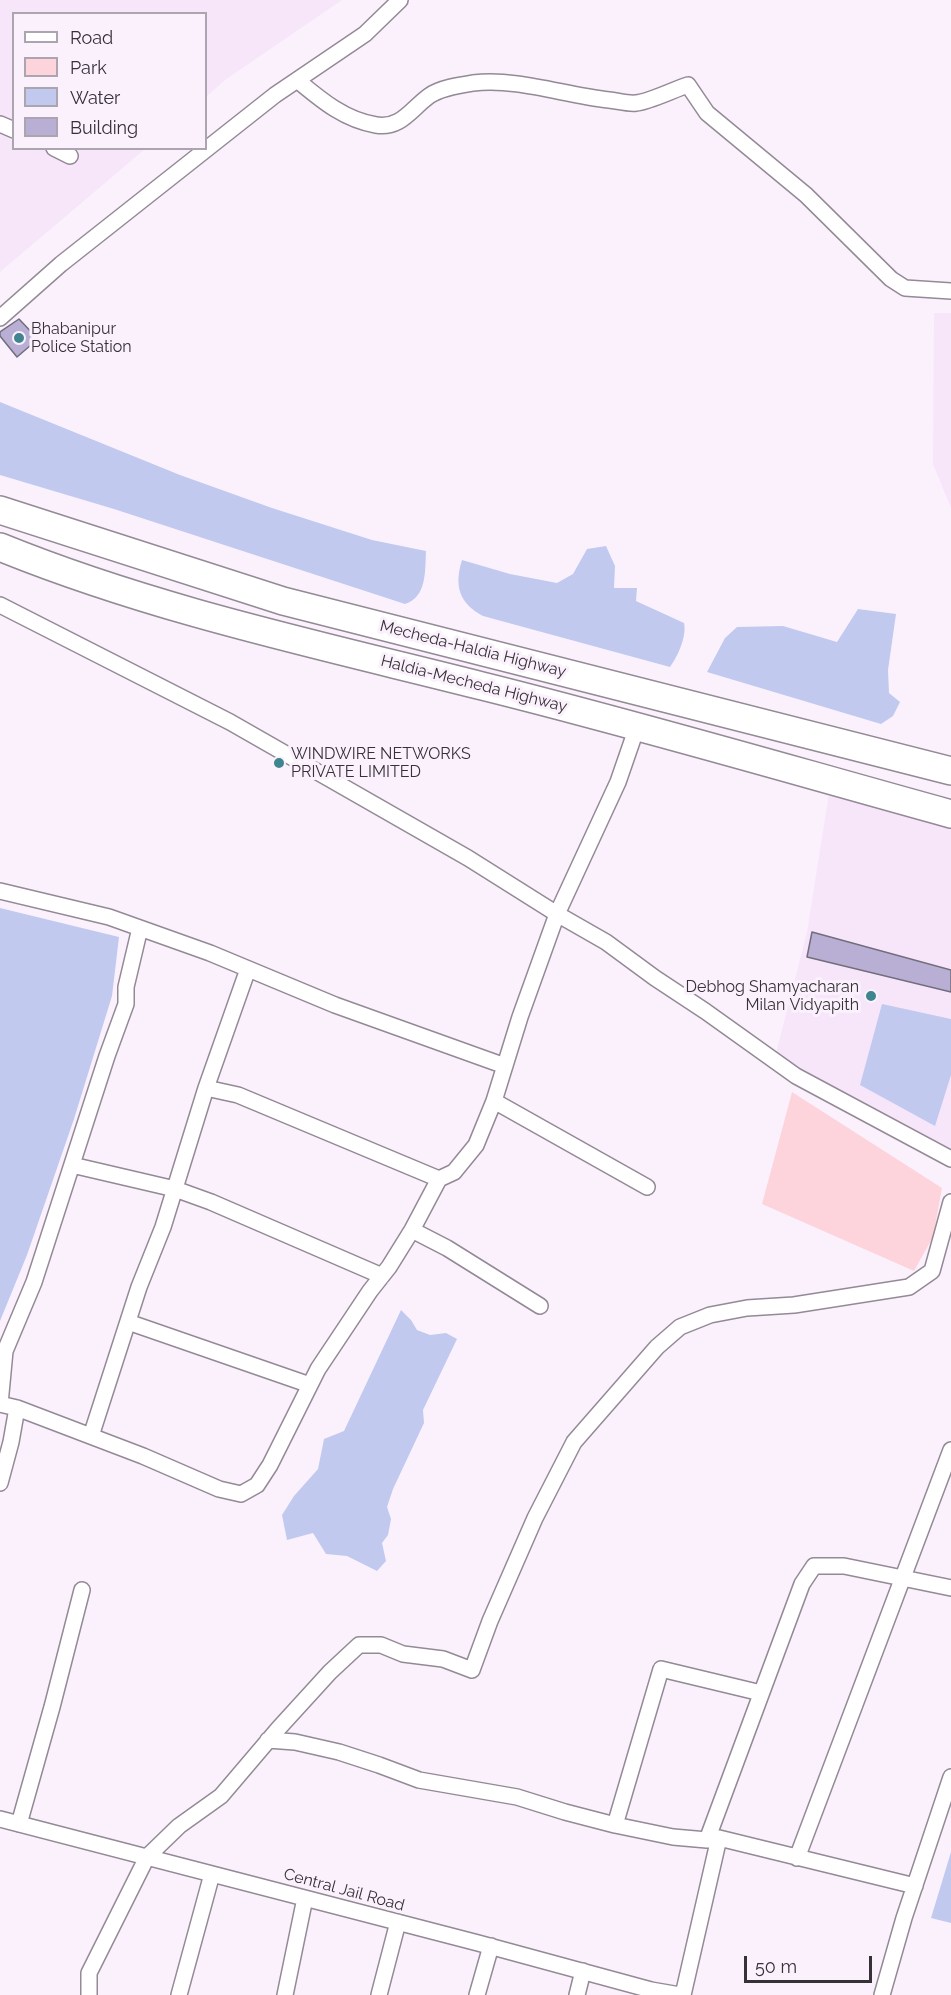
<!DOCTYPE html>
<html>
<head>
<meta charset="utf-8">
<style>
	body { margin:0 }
	#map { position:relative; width:951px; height:1995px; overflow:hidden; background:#fbf1fd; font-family:Raleway,sans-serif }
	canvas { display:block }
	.legend { position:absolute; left:12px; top:12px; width:195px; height:138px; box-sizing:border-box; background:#fbf1fd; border:2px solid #aca4ae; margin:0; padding:8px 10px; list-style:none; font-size:18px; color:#363137 }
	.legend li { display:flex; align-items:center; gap:12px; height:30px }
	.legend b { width:30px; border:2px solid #aca4ae }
	.scale { position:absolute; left:744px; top:1956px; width:128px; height:27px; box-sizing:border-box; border:3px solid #363137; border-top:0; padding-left:8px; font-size:18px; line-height:21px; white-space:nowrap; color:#363137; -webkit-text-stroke:4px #fbf1fd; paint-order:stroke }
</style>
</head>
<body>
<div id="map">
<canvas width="951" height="1995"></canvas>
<ul class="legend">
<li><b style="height:8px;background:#fff"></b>Road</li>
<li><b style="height:16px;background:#fed4dc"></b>Park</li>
<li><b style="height:16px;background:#c1c9ef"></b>Water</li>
<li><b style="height:16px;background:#b9afd4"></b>Building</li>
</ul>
<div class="scale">50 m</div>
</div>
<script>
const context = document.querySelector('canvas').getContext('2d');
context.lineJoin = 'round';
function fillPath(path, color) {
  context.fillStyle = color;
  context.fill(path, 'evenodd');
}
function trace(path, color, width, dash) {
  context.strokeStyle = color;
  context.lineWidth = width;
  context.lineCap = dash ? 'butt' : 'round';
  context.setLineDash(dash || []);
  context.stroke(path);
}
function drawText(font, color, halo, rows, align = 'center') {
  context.font = font + ' Raleway,sans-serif';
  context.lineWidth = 6;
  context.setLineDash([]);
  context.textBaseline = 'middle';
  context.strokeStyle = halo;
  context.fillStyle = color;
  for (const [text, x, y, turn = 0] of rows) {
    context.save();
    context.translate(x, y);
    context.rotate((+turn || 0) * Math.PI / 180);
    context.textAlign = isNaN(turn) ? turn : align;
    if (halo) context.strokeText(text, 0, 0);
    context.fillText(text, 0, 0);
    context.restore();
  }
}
fillPath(new Path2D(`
	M0,0H342L225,80L206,97V14H14V148L145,149L0,272Z
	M934,313H951V508L933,464Z
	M831,781L951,814V1159L774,1061L807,932Z`), '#f7e5fa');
fillPath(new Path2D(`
	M792,1092L942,1188L933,1237L914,1271L762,1204Z`), '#fed4dc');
fillPath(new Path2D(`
	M0,402L180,475L272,508L372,540L426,551C425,571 427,597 405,604L114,509L0,475Z
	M606,546L615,566L614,588H637L636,601L684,623C687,636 678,656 670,667L483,616C459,603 454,586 462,560L510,574L557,583L573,574L587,549Z
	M858,609L896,614L888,670L889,693L900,702L893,716L881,724L707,672L725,638L737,627L783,626L837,642Z
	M0,908L119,937L112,996L74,1119L27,1255L0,1321Z
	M882,1004L951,1019V1075L935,1126L860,1085Z
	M401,1310L411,1320L417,1330L430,1335L446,1333L457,1339L423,1410L424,1423L393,1489L387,1507L391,1519L388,1535L382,1543L386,1561L377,1571L347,1556L326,1554L313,1533L287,1540L282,1515L294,1496L318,1469L324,1439L344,1431Z
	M951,1852V1923L931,1918Z`), '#c1c9ef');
const building = new Path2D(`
	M19,319L38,339L17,357L0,336V332Z
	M812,932L951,970V992L807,957Z`);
fillPath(building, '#b9afd4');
trace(building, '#716d7c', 1.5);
const street = new Path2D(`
	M297,80C320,99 344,120 376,125C401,129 411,109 429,96C440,88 460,85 473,83C519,78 563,95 609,100C618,101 628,104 636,103C649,102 675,89 688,85L707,113L806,195L891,279L905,288L951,291
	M0,124L14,130
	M54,148L70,156
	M0,318L61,264L275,95L365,34L400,0
	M0,605L230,722L468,858L557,914L520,1017L494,1101L476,1145L454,1172L439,1179L412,1230L389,1267L370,1291L318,1369L270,1465L257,1485L241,1494L219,1489L143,1456L17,1408L0,1404
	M637,727L618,782L557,914L606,942L655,978L705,1011L796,1076L951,1159
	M0,891L109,917L210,953L335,1005L505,1066
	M206,1088L248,969
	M494,1101L647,1187
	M72,1165L175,1189L211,1202L382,1276
	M412,1230L447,1248L540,1306
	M128,1322L310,1385
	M0,1404L5,1351L34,1282L107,1056L126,1004V987L140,928
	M91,1436L139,1287L163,1227L206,1088L238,1095L439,1179
	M0,1483L11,1442L17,1408
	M268,1740L295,1742L339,1752L379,1765L419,1780L517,1797L565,1812L615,1825L673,1837L707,1840L719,1838L915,1886
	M0,1819L478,1943L651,1990L680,1995
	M19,1824L52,1707L82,1590
	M615,1825L661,1669L761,1693
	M707,1840L802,1584L814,1566H844L951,1588
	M797,1858L951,1450
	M89,1995V1973L147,1857L179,1826L221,1796L278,1729L330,1672L359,1645H381L403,1654L443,1659L472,1670L490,1621L535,1518L574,1442L657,1347L680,1327L710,1315L747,1308L794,1305L909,1287L932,1271L951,1202
	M179,1995L212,1874
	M285,1995L305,1898
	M379,1995L398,1922
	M477,1995L491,1946
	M577,1995L583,1971
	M683,1995L719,1838
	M882,1995L904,1918L951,1777`);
const highway = new Path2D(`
	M0,510L283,601L951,771
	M0,547C155,610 320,645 482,686C639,725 795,771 951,814`);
trace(street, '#948996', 18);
trace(highway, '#948996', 30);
trace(street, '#fff', 15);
trace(highway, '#fff', 27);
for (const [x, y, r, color] of [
	[19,338,6,"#3e858f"],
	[279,763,6,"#3e858f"],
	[871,996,6,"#3e858f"]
]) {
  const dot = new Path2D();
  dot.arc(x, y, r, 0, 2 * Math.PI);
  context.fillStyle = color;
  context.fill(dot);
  trace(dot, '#fbf1fd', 2);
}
drawText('16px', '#363137', '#fbf1fd', [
	["Bhabanipur",31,329],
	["Police Station",31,347],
	["WINDWIRE NETWORKS",291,754],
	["PRIVATE LIMITED",291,772],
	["Debhog Shamyacharan",859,987,"right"],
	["Milan Vidyapith",859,1005,"right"]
], 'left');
drawText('16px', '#363137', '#fbf1fd', [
	["Mecheda-Haldia Highway",473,649,14],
	["Haldia-Mecheda Highway",474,684,14],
	["Central Jail Road",344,1890,15]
]);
</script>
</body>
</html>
